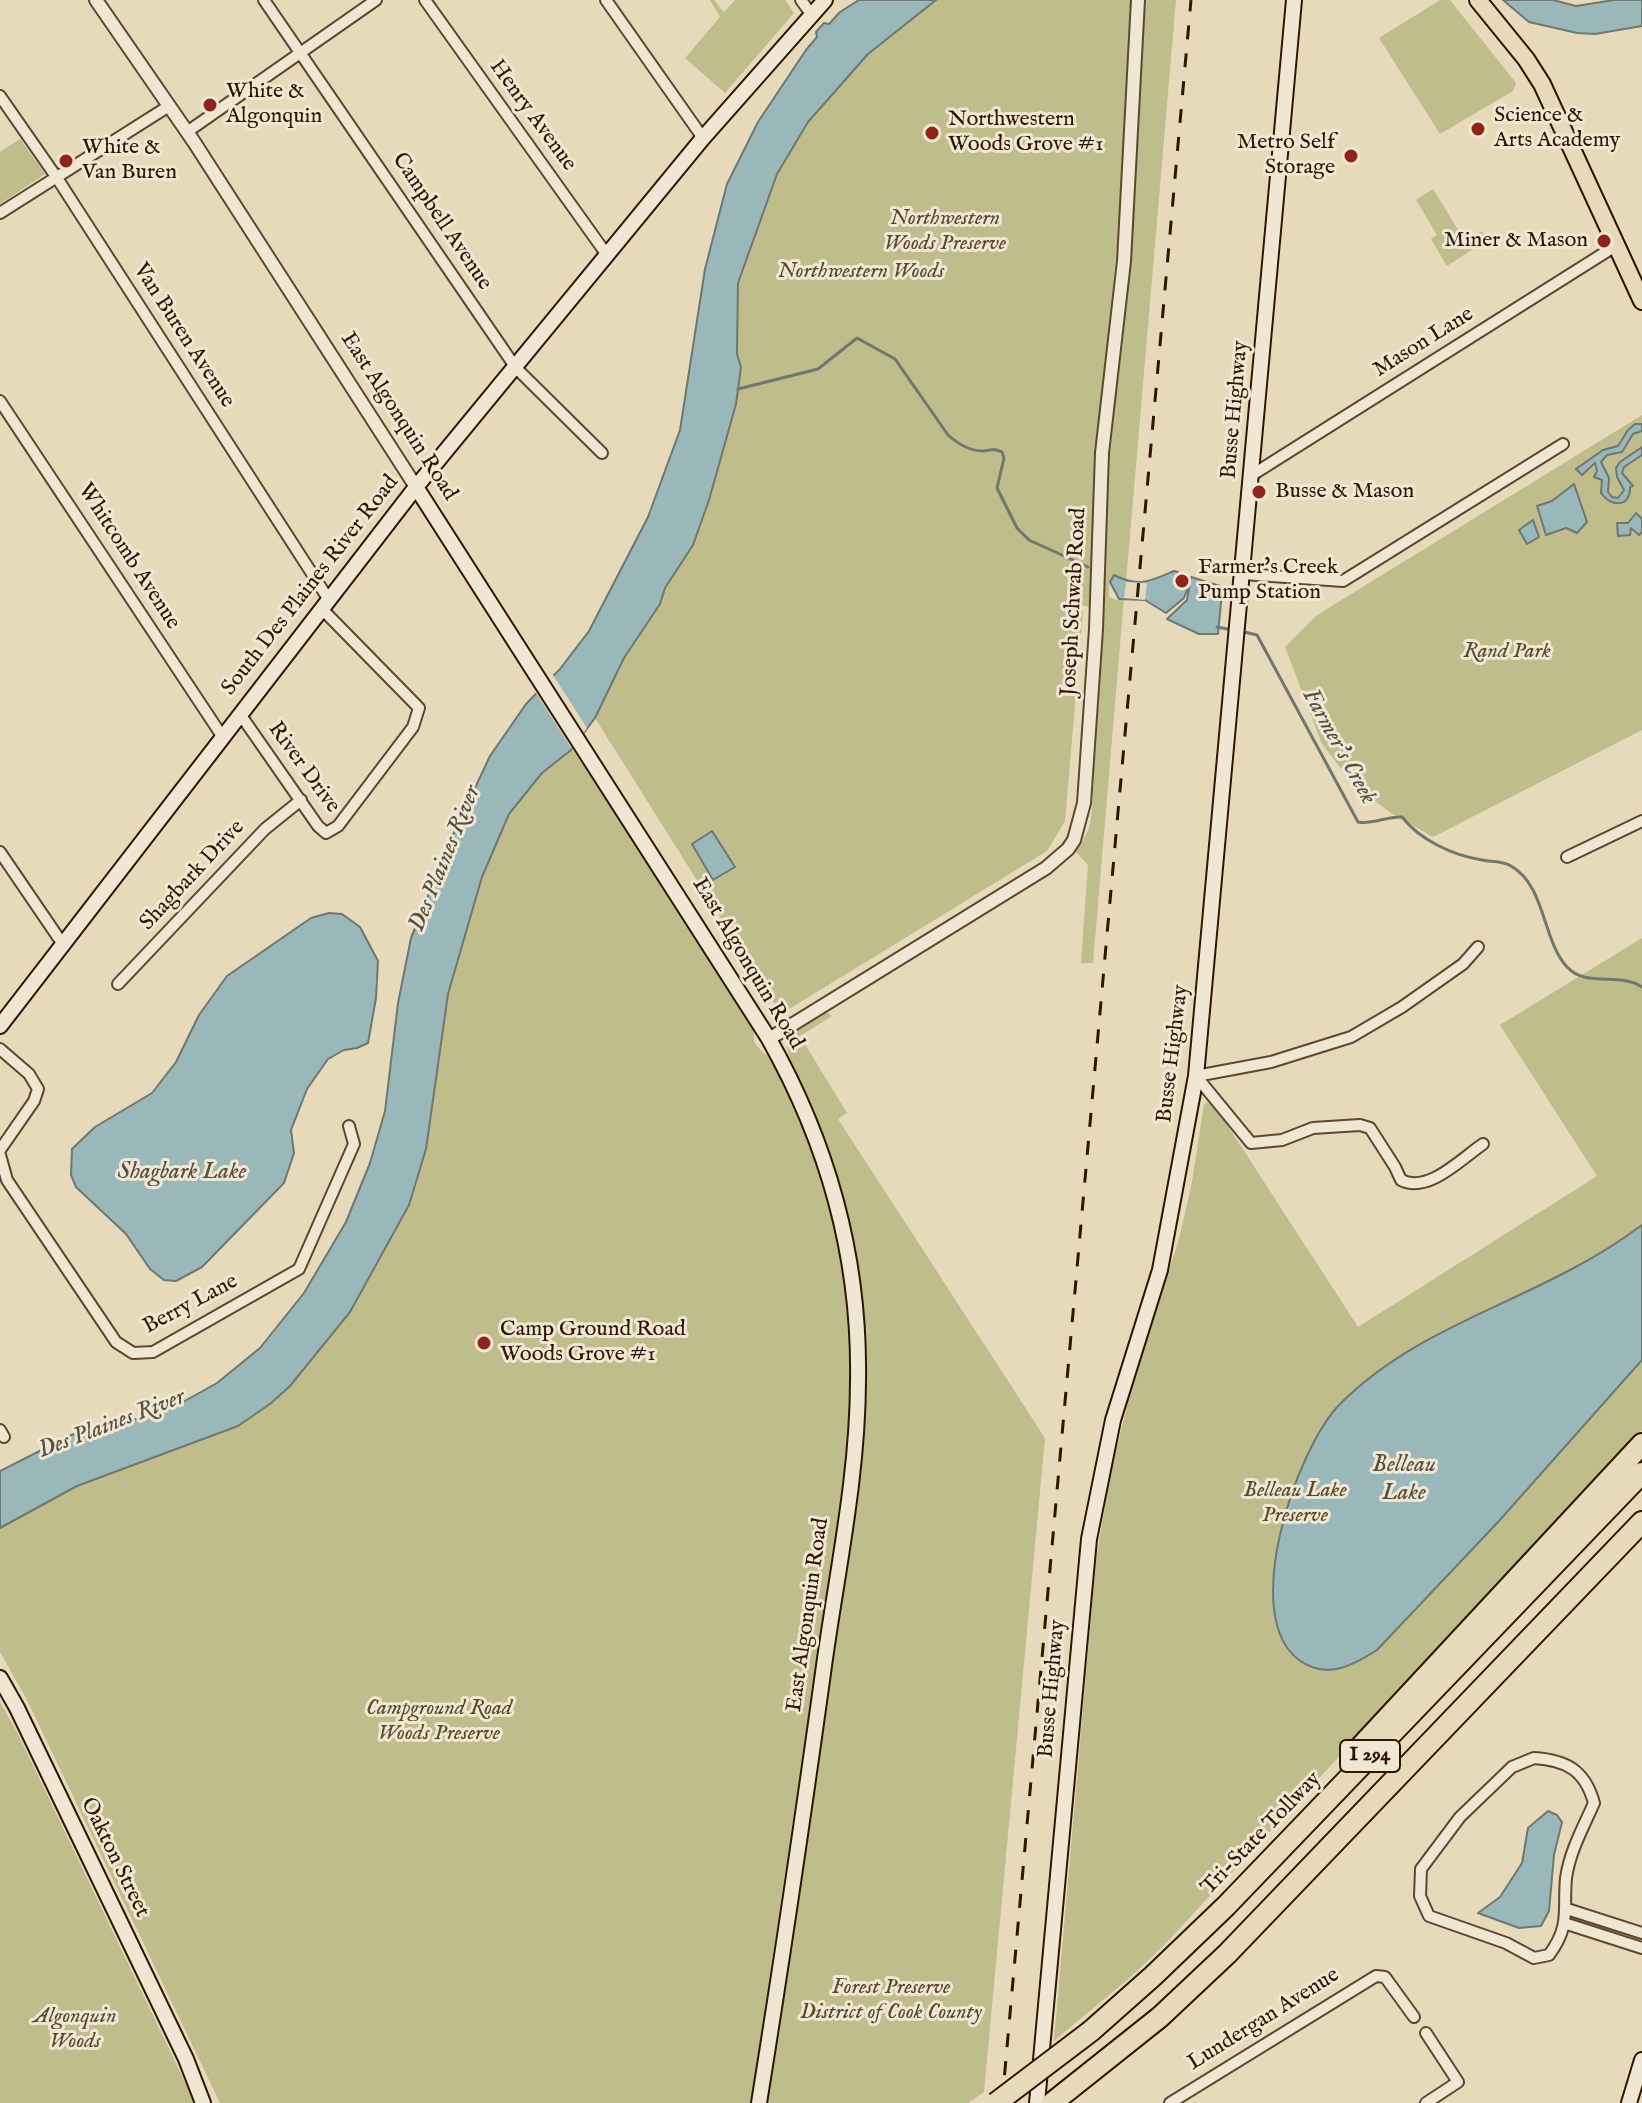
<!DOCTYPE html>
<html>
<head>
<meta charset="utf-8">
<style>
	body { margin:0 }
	canvas { display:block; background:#e7dabb }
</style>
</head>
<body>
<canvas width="1642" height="2103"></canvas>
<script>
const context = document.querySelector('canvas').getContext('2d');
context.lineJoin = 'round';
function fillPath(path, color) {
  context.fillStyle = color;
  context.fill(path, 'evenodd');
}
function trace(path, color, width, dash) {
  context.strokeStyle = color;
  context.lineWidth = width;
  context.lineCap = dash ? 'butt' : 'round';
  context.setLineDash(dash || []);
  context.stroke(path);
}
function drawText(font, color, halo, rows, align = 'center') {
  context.font = font + ' "IM FELL English",serif';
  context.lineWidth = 6;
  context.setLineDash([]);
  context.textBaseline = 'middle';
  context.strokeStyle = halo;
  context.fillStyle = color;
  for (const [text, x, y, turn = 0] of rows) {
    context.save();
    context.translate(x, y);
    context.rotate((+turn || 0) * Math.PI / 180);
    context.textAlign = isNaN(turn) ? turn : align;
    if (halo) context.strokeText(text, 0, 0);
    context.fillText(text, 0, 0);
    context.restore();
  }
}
fillPath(new Path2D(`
	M710,0H714L724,12L735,0H785L794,13L725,93L685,58L720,17Z
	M936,0H1132L1120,218L1095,458L1090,607L1081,605L1083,612L1065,821L1047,851L781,1014L595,718L624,658L660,604L665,588L693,545L736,404L741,367L737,354L738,283L777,174L808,122L868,54Z
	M1146,0H1176L1126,582L1114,575L1109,584V597L1116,600L1124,598L1093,963H1081L1088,865L1076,852L1089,829L1092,810L1108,471L1127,298Z
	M1440,0H1450L1516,83L1513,91L1440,134L1379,38Z
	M20,139L45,174L0,204V152Z
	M1433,189L1465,241L1482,231L1487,240L1447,266L1431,239L1437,235L1416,200Z
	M1642,415V730L1433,837L1391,813L1353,784L1322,744L1285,647L1317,615Z
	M572,749L643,852L754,1029C755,1033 753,1037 754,1041C755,1047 769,1056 774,1063C816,1146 845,1235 851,1329C858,1455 829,1583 810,1708C790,1839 770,1971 751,2103H220L27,1700L0,1652V1528L77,1486L210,1437L290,1386L350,1312L409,1205L426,1149L448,994L482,877L509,814L542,773Z
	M1642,938V1430L1168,1941L1134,1974L1054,2041L1096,1560L1111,1470L1131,1391L1179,1239L1192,1182L1204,1104L1211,1100L1358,1327L1597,1176L1500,1025Z
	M827,1012L832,1016L800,1036L847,1113L838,1119L1045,1438L984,2092L968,2103H765L846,1569L866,1417L867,1351L860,1276L854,1243L843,1199L818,1122L790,1059L787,1047L793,1033Z
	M0,1702L17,1732L195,2103H0Z`), '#bebd8b');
const water = new Path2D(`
	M859,0H936L868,54L808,122L777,174L738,283L737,354L741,367L736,404L709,500L693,545L665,588L660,604L624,658L595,718L571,750L542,773L509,814L482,877L448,994L426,1149L409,1205L350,1312L290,1386L270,1404L238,1426L77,1486L0,1528V1471L71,1435L165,1412L217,1383L260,1348L304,1293L346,1222L370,1163L385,1111L398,1003L411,938L452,837L490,756L526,704L560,669L589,631L648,517L680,430L705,269L727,184L758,122L806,50L817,37L816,32L824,23L829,24L840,12Z
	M1503,0H1553L1576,6L1614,0H1642V26L1595,34L1577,33L1529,22Z
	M1635,424H1642V431L1633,434L1622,452L1607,455L1601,462L1609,478L1608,492L1612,497L1618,498L1624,490L1617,477L1616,468L1620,462L1642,447V455L1624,467L1622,473L1633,486L1630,487C1631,507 1611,508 1601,493L1602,480L1594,477L1597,471L1595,463L1582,475L1576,469L1603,450L1618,446L1628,430Z
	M1574,484L1587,522L1577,533L1566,528L1546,535L1537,506L1552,501Z
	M1636,513L1642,519V532L1639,535L1631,528L1630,535L1618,536L1617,523H1628Z
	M1533,520L1539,537L1527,544L1519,530Z
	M1174,571L1178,572L1174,585L1187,590L1184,598L1166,613L1145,600L1119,599L1110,582L1114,575C1139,588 1150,581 1174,571Z
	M1191,577L1220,586L1222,592L1218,634H1199L1167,619L1187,600Z
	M712,831L735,867L713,880L692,844Z
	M329,913L342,914L360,927L378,961L376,998L368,1043L357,1048L344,1050L328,1059L307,1089L291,1130L294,1153L284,1183L202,1267L176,1281L164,1280L150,1269L126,1234L76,1187L71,1175L72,1149L95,1127L152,1093L176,1062L199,1015L227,976L311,918Z
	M1642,1225V1360L1499,1521L1377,1650C1352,1666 1326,1680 1299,1660C1239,1616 1296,1449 1340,1404C1406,1338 1489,1313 1570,1270C1595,1257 1619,1242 1642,1225Z
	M1548,1811L1557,1815L1562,1822L1554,1855L1549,1911L1541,1926L1519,1928L1478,1913L1500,1897L1522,1863L1528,1828Z`);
fillPath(water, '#9ab8ba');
trace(water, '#6f7770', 2);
fillPath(new Path2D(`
	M1126,582L1147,583L1145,600L1124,598Z
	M551,672L587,728L572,749L534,690Z`), '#e7dabb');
trace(new Path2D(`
	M738,389L818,369L857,338L895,359L948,435C957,443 970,451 983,451C992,450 994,448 1002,452L1004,458L997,488L1017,528L1029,540L1088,567
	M1217,627L1233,630
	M1240,631L1257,635L1358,822C1372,825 1387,816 1402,817C1420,840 1452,855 1482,860C1491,862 1503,861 1511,866C1546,886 1542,940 1567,967C1586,988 1620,972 1642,987`), '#6f7770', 3);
const minor = new Path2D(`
	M264,0L516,368L602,453
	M425,0L607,255
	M606,0L703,138
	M801,0L811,14
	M0,96L57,178L329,600
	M187,132L376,0
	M0,213L169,106
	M0,401L222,736
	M1252,475L1617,245
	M1243,574L1343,581L1563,444
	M240,714L318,826L326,833L338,826L413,727L419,708L322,609
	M0,852L62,943
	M1567,857L1642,821
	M118,984L265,829L301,800
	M0,1049L29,1074L38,1089L34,1101L0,1150
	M1196,1076L1251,1143L1282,1140L1313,1128L1360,1125L1370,1128L1395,1167L1401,1180C1428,1194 1461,1159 1483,1144
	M1196,1076L1271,1062L1351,1037L1402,1007L1463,964L1478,947
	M0,1155L7,1180L116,1342L133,1353L153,1352L299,1269L354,1144L349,1126
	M0,1430L4,1437
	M1534,1758C1566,1760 1585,1770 1594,1803C1583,1828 1570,1851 1566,1878C1563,1911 1571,1925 1549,1955L1534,1958L1506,1943L1429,1916L1420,1896L1421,1869L1460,1817L1512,1767Z
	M1567,1909L1642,1933
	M1564,1923L1642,1948
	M1170,2103L1376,1976L1385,1977L1414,2017
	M1426,2103L1458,2082L1426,2033`);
const tertiary = new Path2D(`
	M96,0L194,142L416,487
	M769,1039L1046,868L1068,849L1074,840L1084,803L1096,629L1102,453L1124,261L1138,0`);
const secondary = new Path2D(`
	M416,487L769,1039C828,1144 860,1259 858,1380C858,1478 836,1576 823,1673C803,1817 782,1960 759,2103
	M0,1026L416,487L703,138L825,0
	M0,1678L17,1708L186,2059L203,2103
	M1037,2103L1089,1539L1113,1420L1160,1270L1196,1076L1294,0
	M1629,2103L1642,2060`);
const primary = new Path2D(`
	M1478,0L1526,59L1542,84L1642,301`);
const motorway = new Path2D(`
	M1353,1755L1642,1444
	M1091,2031L1153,1976L1226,1906L1642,1473
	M1052,2103L1160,2017L1227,1954L1642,1522`);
trace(minor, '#5d472f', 14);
trace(tertiary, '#5d472f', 16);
trace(secondary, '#2f1600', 18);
trace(primary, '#2f1600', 20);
trace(motorway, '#2f1600', 24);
trace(minor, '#efe7d3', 10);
trace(tertiary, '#efe7d3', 12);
trace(secondary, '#efe7d3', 14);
trace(primary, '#e7dabb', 16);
trace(motorway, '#e7dabb', 20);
trace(new Path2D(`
	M1002,2103L1191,0`), '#2f1600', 3, [14, 14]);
const motorwayBridge = new Path2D(`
	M996,2103L1091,2031`);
trace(motorwayBridge, '#2f1600', 24, []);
trace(motorwayBridge, '#e7dabb', 20);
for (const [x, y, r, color] of [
	[210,105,8,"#8f2418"],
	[1478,129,8,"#8f2418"],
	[932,133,8,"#8f2418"],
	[1351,156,8,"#8f2418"],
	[66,161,8,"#8f2418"],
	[1604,241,8,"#8f2418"],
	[1259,492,8,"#8f2418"],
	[1182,581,8,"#8f2418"],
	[484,1343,8,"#8f2418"]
]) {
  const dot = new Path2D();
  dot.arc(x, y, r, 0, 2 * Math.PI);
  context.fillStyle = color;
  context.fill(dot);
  trace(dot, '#efe7d3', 3);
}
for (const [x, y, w] of [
	[1370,1756,60]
]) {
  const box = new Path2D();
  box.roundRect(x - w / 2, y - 16, w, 32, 6);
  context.fillStyle = '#efe7d3';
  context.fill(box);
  trace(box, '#2f1600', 2);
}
drawText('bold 20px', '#2f1600', null, [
	["I 294",1370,1756]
]);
drawText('22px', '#2f1600', '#efe7d3', [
	["White &",226,92],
	["Algonquin",226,117],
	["Science &",1494,116],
	["Arts Academy",1494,141],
	["Northwestern",948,120],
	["Woods Grove #1",948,145],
	["Metro Self",1335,143,"right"],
	["Storage",1335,168,"right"],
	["White &",82,148],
	["Van Buren",82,173],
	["Miner & Mason",1588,241,"right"],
	["Busse & Mason",1275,492],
	["Farmer's Creek",1198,568],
	["Pump Station",1198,593],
	["Camp Ground Road",500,1330],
	["Woods Grove #1",500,1355]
], 'left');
drawText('22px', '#2f1600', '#efe7d3', [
	["Henry Avenue",532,116,54],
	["Campbell Avenue",441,222,56],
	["Van Buren Avenue",183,336,57],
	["Mason Lane",1424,343,-32],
	["Busse Highway",1236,410,-85],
	["East Algonquin Road",398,417,57],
	["Whitcomb Avenue",128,557,57],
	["South Des Plaines River Road",311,586,-52],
	["Joseph Schwab Road",1075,602,-87],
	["River Drive",303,768,54],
	["Shagbark Drive",193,876,-47],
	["East Algonquin Road",747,964,59],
	["Busse Highway",1174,1054,-83],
	["Berry Lane",191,1305,-28],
	["East Algonquin Road",809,1615,-82],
	["Busse Highway",1053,1689,-85],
	["Tri-State Tollway",1262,1834,-46],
	["Oakton Street",114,1858,64],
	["Lundergan Avenue",1264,2020,-32]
]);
drawText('italic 22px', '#5a482a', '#efe7d3', [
	["Northwestern",945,219],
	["Woods Preserve",945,244],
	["Northwestern Woods",861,272],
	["Rand Park",1507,652],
	["Belleau Lake",1295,1491],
	["Preserve",1295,1516],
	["Campground Road",439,1709],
	["Woods Preserve",439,1734],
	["Forest Preserve",891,1988],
	["District of Cook County",891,2013],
	["Algonquin",75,2017],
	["Woods",75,2042]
]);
drawText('italic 24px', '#544f41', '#efe7d3', [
	["Farmer's Creek",1338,747,61],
	["Des Plaines River",446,859,-68],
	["Shagbark Lake",182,1173],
	["Des Plaines River",112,1425,-21],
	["Belleau",1404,1466],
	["Lake",1404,1494]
]);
</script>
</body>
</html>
